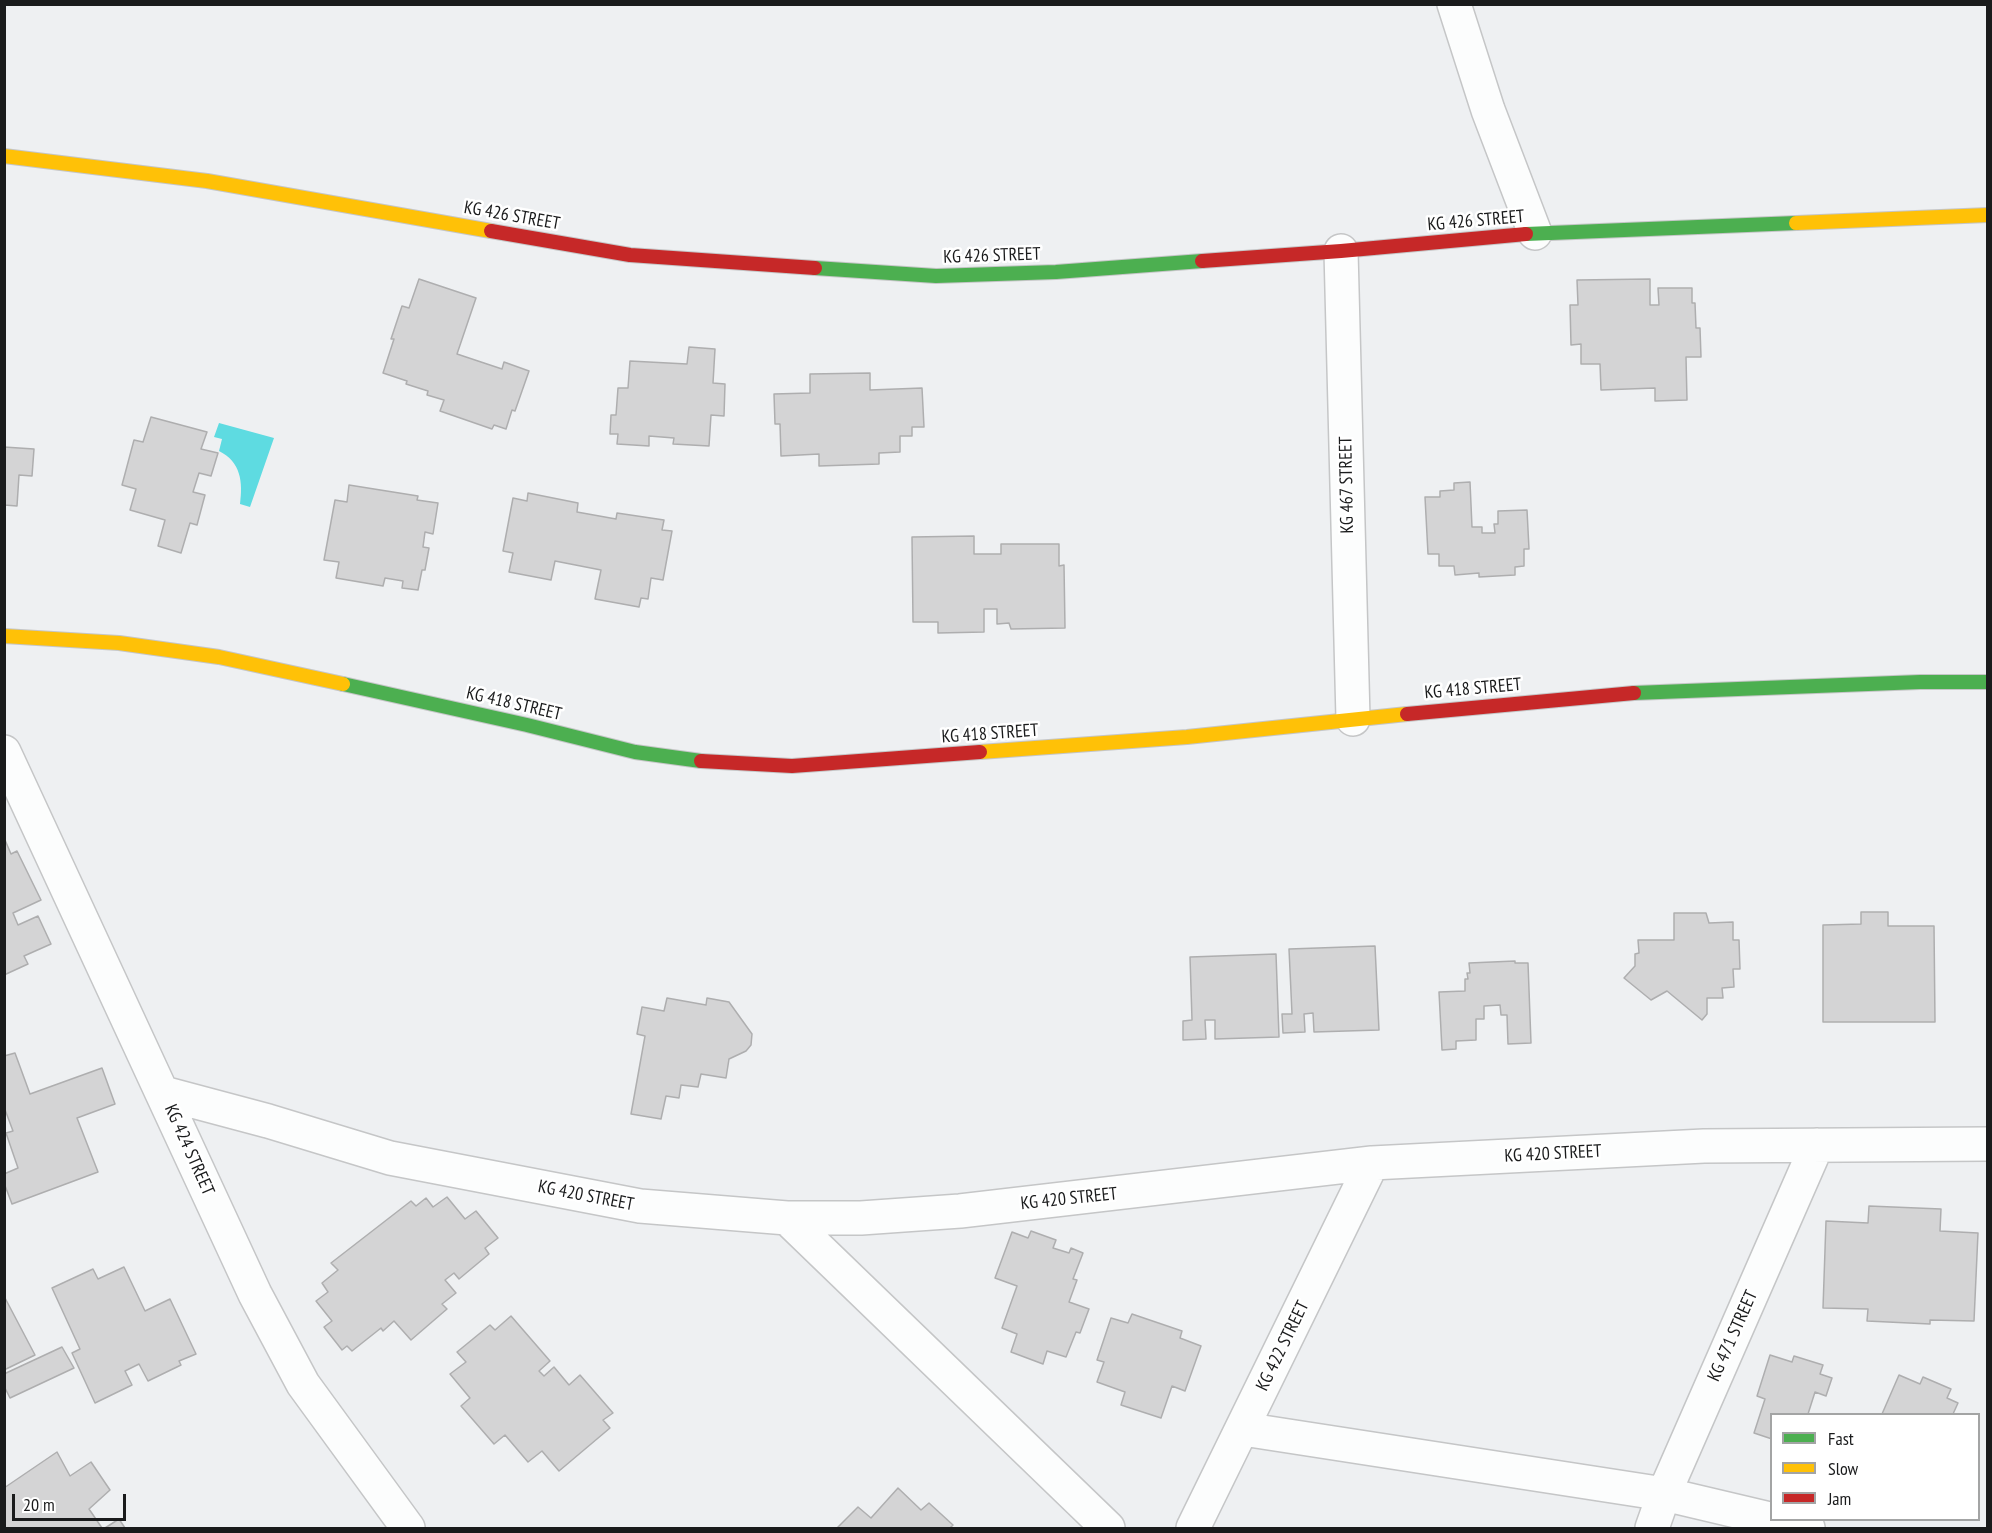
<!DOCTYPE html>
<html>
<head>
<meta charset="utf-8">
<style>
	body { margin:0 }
	#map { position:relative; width:1992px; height:1533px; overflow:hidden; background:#eef0f2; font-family:"PT Sans Narrow",sans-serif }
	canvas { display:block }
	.frame { position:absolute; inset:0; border:6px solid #1a1b1c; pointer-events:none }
	.legend { position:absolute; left:1770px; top:1413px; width:210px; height:108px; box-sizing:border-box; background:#fff; border:2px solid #a3a4a4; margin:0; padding:8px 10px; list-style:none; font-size:18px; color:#1a1b1c }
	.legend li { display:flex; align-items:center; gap:12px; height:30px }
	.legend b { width:30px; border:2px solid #a3a4a4 }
	.scale { position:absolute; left:12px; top:1494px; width:114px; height:27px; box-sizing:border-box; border:3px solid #1a1b1c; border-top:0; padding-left:8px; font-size:18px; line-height:21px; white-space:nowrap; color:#1a1b1c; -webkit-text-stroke:4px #fff; paint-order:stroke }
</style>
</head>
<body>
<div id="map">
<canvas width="1992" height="1533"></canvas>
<div class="frame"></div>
<ul class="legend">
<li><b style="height:8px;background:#4caf50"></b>Fast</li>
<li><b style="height:8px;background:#ffc107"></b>Slow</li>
<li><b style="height:8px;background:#c62828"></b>Jam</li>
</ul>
<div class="scale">20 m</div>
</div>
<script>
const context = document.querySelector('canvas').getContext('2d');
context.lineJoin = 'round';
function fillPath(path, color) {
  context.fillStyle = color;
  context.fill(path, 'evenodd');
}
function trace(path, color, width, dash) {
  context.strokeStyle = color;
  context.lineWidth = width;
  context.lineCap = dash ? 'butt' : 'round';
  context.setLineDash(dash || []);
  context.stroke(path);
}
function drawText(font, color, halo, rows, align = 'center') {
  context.font = font + ' "PT Sans Narrow",sans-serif';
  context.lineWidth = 5;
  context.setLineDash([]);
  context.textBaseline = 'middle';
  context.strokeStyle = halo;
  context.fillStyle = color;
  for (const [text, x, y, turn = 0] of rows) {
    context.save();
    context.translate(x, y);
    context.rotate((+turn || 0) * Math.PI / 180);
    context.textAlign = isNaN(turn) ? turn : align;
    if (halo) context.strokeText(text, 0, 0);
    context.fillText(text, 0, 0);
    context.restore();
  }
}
fillPath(new Path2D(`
	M219,423L274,438L250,507L240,504C243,482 241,462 219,451L222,439L214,437Z`), '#5edbe1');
const building = new Path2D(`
	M419,279L476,298L457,354L502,369L504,362L529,371L515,411L512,410L506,429L494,425L492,429L440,411L444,400L427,395L428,391L406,384L407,381L383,373L394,339H391L402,306L409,308Z
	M1650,279V305H1659L1658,288H1692V303H1695L1696,328H1700L1701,357H1686L1687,400L1655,401V388L1601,390L1600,364H1581V344L1571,345L1570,305H1578L1577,280Z
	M689,347L715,349L713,383L725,384L724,416L711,415L709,446L673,444L674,438L649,436V446L617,444L618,434H610L611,415H616L618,388H628L630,361L687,364Z
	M870,373V390L922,388L924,427H912V436H900V452L879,453V464L819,466V454L781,456L780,424H775L774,394L810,393V374Z
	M151,417L207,432L201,449L218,453L211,476L199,473L193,492L205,495L197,525L190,523L181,553L158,546L165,520L130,510L136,489L122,485L134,440L143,442Z
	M4,447L34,449L32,476L19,475L17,506L4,505Z
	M1470,482L1472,527H1482V533H1495L1494,524H1498V511L1527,510L1529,549H1524V566L1515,567V575L1479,577V573L1455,575L1454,566H1439V554H1428L1425,497H1440V491L1454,490V483Z
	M349,485L418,496L417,500L438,503L433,534L425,532L423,547L429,548L425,570H422L418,590L402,588L403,581L385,578L383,586L336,578L339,562L324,560L335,500L347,502Z
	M528,493L578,503L577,512L616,519L617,513L664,520L662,530L672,531L663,580L651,578L648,599L641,598L639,607L595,599L601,570L555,561L551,580L509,572L513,553L503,551L513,498L527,501Z
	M974,536V554H1001V544H1059V566L1064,565L1065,628L1011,629L1009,623L997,624V609H984V632L938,633V622H913L912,537Z
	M5,840L11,854L17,851L41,900L13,913L18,925L38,916L51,944L24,956L28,964L4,975Z
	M1861,912H1888V926H1934L1935,1022H1823V925L1861,924Z
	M1674,913H1706L1709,923L1733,922V940H1739L1740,969H1733L1734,987L1722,988L1723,998H1707V1014L1702,1020L1667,991L1651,1000L1624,978L1635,966V954L1639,953L1638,940H1674Z
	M1375,946L1379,1030L1314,1032L1313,1013L1304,1014L1305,1032L1283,1033L1282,1014H1292L1289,949Z
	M1276,954L1279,1037L1215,1039V1020H1205L1206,1039L1183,1040V1021L1192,1020L1190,957Z
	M1515,961V963H1528L1531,1043L1508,1044L1507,1015H1501L1500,1005L1484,1006V1019H1476V1040L1456,1041V1049L1442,1050L1439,992L1465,991V979H1468L1467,973H1470L1469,963Z
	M667,998L706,1005L707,998L729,1002L752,1034L751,1045L746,1051L729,1059L726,1078L701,1074L698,1087L681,1085L679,1098L666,1096L661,1119L631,1114L645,1036L637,1034L642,1007L664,1011Z
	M15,1053L30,1094L102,1068L115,1104L77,1118L98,1172L12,1204L4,1183V1174L18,1168L6,1133L13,1131L4,1107V1056Z
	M447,1197L465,1219L476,1211L498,1238L485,1248L489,1254L459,1279L454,1273L445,1280L456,1293L442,1304L447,1309L411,1340L394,1321L383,1331L381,1328L352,1351L347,1346L342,1350L324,1327L332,1321L316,1301L328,1292L322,1283L338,1270L331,1263L411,1201L416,1206L426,1198L433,1207Z
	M1869,1206L1941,1209L1940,1231L1978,1233L1974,1321L1930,1320V1324L1867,1321L1868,1309L1823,1308L1826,1221L1868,1223Z
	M1031,1231L1056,1240L1053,1248L1069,1253L1071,1248L1083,1253L1073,1279L1077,1280L1069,1302L1089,1309L1080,1333L1076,1332L1066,1357L1047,1351L1043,1364L1011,1352L1017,1334L1002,1328L1017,1286L995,1278L1012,1232L1028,1238Z
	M124,1267L145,1311L170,1299L196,1354L179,1361L181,1365L148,1381L139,1364L125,1371L132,1385L95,1403L72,1353L80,1349L52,1288L93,1269L98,1279Z
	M4,1296L35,1355L4,1370Z
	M1132,1314L1182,1331L1180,1338L1201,1346L1185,1391L1172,1386L1161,1418L1121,1405L1125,1392L1097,1382L1104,1362L1097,1360L1111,1318L1128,1323Z
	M511,1316L550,1361L539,1371L544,1376L554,1367L569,1385L580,1375L613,1413L603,1420L610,1428L559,1471L542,1451L528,1462L505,1435L494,1444L461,1406L470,1398L450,1374L466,1362L457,1352L490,1325L495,1330Z
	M62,1347L74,1368L10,1398L4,1386V1374Z
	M1770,1355L1792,1362L1794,1356L1823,1365L1820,1374L1832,1378L1826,1396L1815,1392L1808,1414H1810H1772V1439L1754,1433L1765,1399L1757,1396Z
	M1899,1375L1920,1384L1923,1377L1951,1389L1947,1398L1958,1403L1953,1414H1882Z
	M57,1452L70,1476L91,1462L110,1490L89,1509L102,1528H4V1488Z
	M898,1488L921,1510L929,1503L953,1525L950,1528H837L858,1507L871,1518Z
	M119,1519L125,1528H105Z`);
fillPath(building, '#d4d4d5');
trace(building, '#aeaeaf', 1.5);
const street = new Path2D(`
	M1454,4L1488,110L1535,233
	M1341,251L1353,719
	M4,752L255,1294L303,1384L408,1528
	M163,1093L268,1121L390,1158L640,1206L787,1218H861L960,1211L1372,1163L1704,1146L1988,1144
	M787,1218L1108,1528
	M1243,1429L1664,1494L1808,1528
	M1193,1528L1372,1163
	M1652,1528L1664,1494L1817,1145`);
const fast = new Path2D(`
	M1526,234L1796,223
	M815,268L936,276L1056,272L1202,261
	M343,684L527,725L635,752L701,761
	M1634,693L1920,682H1988`);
const slow = new Path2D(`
	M4,156L207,181L491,231
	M1796,223L1988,215
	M4,636L119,643L219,657L343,684
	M980,752L1187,737L1407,714`);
const jam = new Path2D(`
	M491,231L630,255L815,268
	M1202,261L1341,251L1526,234
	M1407,714L1634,693
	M701,761L792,766L980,752`);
trace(street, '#c5c6c7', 36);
trace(fast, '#c5c6c7', 16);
trace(slow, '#c5c6c7', 16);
trace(jam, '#c5c6c7', 16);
trace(street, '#fcfdfd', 33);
trace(fast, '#4caf50', 14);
trace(slow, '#ffc107', 14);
trace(jam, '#c62828', 14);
drawText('18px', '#1a1b1c', '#fff', [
	["KG 426 STREET",512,216,10],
	["KG 426 STREET",1476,221,-5],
	["KG 426 STREET",992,256,-2],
	["KG 467 STREET",1347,485,-91],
	["KG 418 STREET",1473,689,-5],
	["KG 418 STREET",514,704,13],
	["KG 418 STREET",990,734,-4],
	["KG 424 STREET",189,1150,66],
	["KG 420 STREET",1553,1154,-3],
	["KG 420 STREET",586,1196,11],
	["KG 420 STREET",1069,1199,-6],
	["KG 471 STREET",1733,1336,-66],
	["KG 422 STREET",1283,1346,-64]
]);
</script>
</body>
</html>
